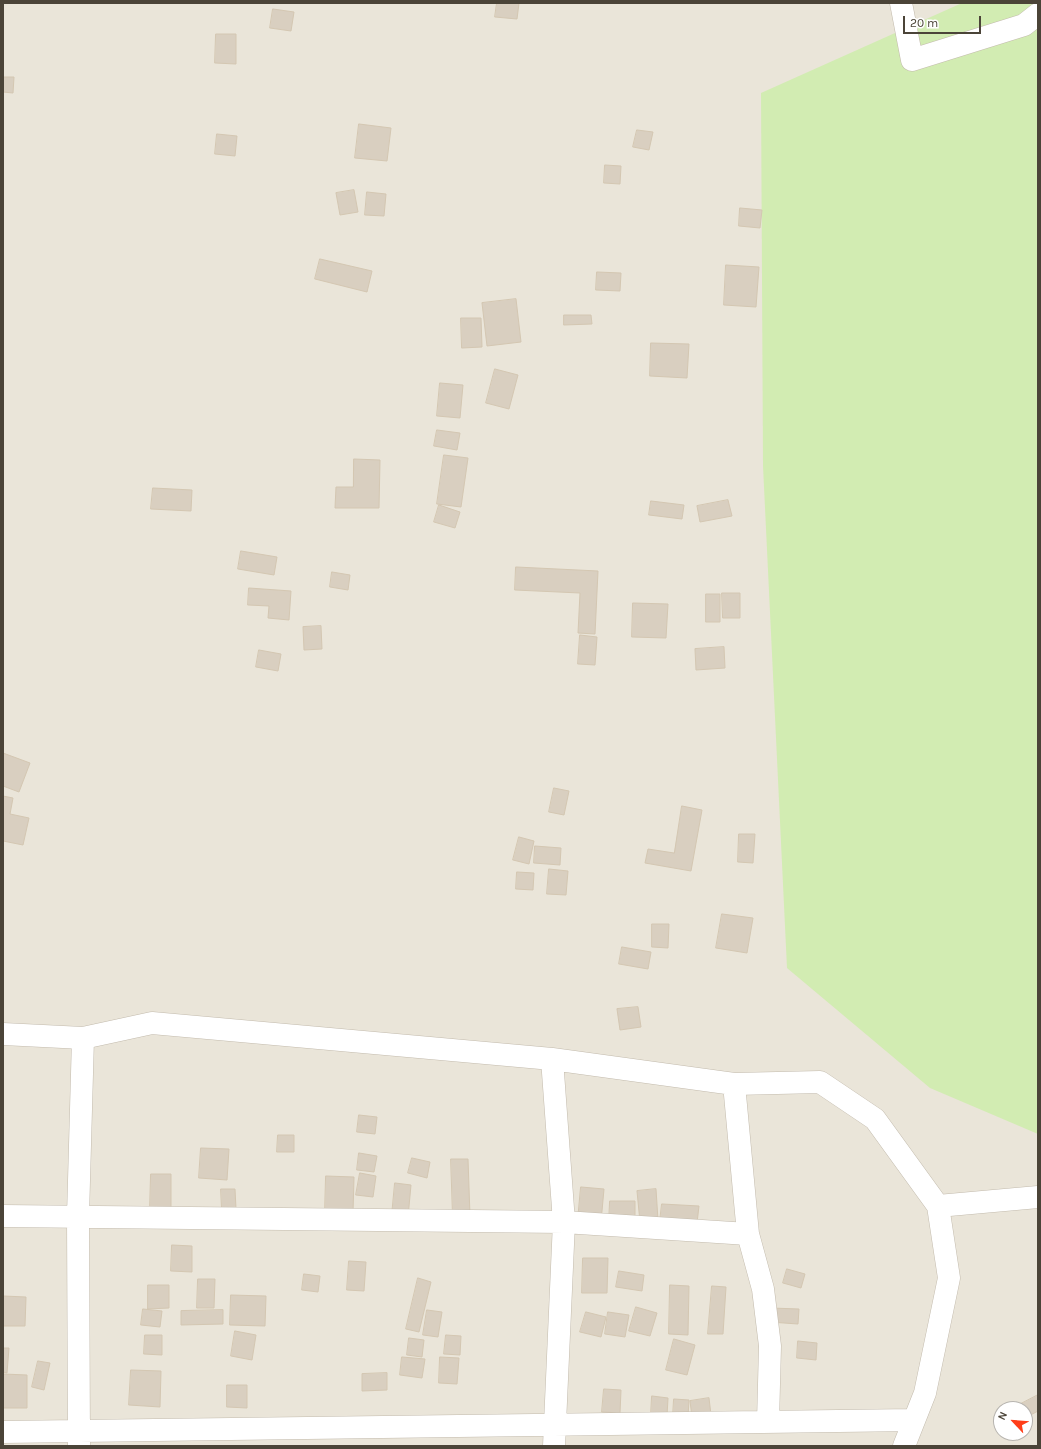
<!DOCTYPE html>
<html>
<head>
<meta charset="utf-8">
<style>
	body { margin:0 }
	#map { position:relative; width:1041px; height:1449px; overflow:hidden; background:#f6f3eb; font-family:Karla,sans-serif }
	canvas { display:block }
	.frame { position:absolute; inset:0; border:4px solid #4b4438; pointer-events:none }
	.north { position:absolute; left:993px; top:1401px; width:40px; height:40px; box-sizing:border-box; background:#fff; border:1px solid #b7b4af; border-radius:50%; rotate:296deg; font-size:11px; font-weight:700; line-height:16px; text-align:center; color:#4b4438 }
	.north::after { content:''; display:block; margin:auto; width:14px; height:18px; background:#ff3e19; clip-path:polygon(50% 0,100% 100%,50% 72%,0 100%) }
	.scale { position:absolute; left:903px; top:16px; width:78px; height:18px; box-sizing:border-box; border:2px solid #4b4438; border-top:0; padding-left:5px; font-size:12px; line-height:14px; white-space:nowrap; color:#4b4438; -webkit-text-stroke:3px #fff; paint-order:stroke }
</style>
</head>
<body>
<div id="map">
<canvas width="1041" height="1449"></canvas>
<div class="frame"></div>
<div class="north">N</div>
<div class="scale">20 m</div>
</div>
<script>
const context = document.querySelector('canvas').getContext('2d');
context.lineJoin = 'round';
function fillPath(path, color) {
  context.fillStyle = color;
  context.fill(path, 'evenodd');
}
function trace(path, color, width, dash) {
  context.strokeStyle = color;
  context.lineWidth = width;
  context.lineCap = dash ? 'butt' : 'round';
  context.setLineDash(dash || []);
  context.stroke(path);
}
fillPath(new Path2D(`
	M3,3H1038V1446H3ZM1001,1409H1025V1433H1001Z`), '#eae5d9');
fillPath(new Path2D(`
	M962,3H1038V1134L930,1088L787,968L763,466L761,93Z`), '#d2ecb2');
const building = new Path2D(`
	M497,3H519L517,19L495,17Z
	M273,9L294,12L291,31L270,28Z
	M216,34H236V64L215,63Z
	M3,77H14L13,93L3,92Z
	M359,124L391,128L387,161L355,158Z
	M637,130L653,132L649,150L633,147Z
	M217,134L237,136L235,156L215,154Z
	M605,165L621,166L620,184L604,183Z
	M354,190L358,212L340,215L336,193Z
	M367,192L386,194L384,216L365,215Z
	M740,208L762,210L760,228L739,226Z
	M320,259L372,271L367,292L315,279Z
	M726,265L759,267L756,307L724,305Z
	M597,272L621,273L620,291L596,290Z
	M516,299L521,342L487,346L482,303Z
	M564,315H591L592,324L564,325Z
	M461,318H481L482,347L462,348Z
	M651,343L689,344L687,378L650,376Z
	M495,369L518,375L509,409L486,403Z
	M440,383L463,385L460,418L437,416Z
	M437,430L460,433L457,450L434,446Z
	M444,455L468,458L461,507L437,504Z
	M354,459L380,460L379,508H335L336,487H353Z
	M153,488L192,490L191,511L151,509Z
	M728,500L732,516L700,522L697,506Z
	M651,501L684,505L682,519L649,515Z
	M439,505L460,512L455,528L434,522Z
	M241,551L277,557L274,575L238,569Z
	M516,567L598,571L595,634L578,633L580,593L515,590Z
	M332,572L350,575L348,590L330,587Z
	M249,588L291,591L289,620L268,618L269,606L248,605Z
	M722,593H740V618H723Z
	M706,594H720V622H706Z
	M633,603L668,604L666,638L632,637Z
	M321,626L322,649L304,650L303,627Z
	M580,635L597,637L595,665L578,664Z
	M724,647L725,668L696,670L695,649Z
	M259,650L281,654L278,671L256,667Z
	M3,753L30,763L19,792L3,786Z
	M554,788L569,791L564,815L549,812Z
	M3,796L13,798L10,814L29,818L23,845L3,841Z
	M682,806L702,810L691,871L645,863L648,849L674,853Z
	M739,834H755L753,863L738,862Z
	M519,837L534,841L529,864L513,860Z
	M535,846L561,848L560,865L534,863Z
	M549,869L568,871L566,895L547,894Z
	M517,872L534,873L533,890L516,889Z
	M722,914L753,918L747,953L716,948Z
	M652,924H669L668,948L652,947Z
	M622,947L651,952L648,969L619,964Z
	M638,1007L641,1027L620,1030L617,1009Z
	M359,1115L377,1117L375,1134L357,1132Z
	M278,1135H294V1152H277Z
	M201,1148L229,1149L227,1180L199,1178Z
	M359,1153L377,1156L374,1172L357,1170Z
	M412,1158L430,1162L427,1178L408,1173Z
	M451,1159H468L470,1216L453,1217Z
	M360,1173L376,1176L373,1197L356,1195Z
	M151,1174H171V1209H150Z
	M326,1176L354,1177L353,1213L325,1212Z
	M395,1183L411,1185L408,1217L392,1215Z
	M581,1187L604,1189L601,1222L578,1220Z
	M221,1189H235L236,1209L222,1210Z
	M656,1189L658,1220L640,1222L637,1191Z
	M610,1201H635V1223H609Z
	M662,1204L699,1206L697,1223L660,1221Z
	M172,1245L192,1246V1272L171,1271Z
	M583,1258H608L607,1293H582Z
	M349,1261L366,1262L364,1291L347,1290Z
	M787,1269L805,1274L801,1288L783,1283Z
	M619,1271L644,1275L642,1291L616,1287Z
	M304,1274L320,1276L318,1292L302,1290Z
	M418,1278L431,1282L419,1332L406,1329Z
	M198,1279H215L214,1308H197Z
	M148,1285H169V1308L148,1309Z
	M670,1285L689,1286L688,1335L669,1334Z
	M712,1286L726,1287L723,1334H708Z
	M231,1295L266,1296L265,1326L230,1325Z
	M3,1296L26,1297L25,1326H3Z
	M636,1307L657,1313L650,1336L629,1331Z
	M771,1308L799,1309L798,1324L770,1322Z
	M143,1309L162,1311L160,1327L141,1325Z
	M223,1310V1324L181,1325V1311Z
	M427,1310L442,1312L438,1337L423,1335Z
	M586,1312L606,1317L601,1337L580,1332Z
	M608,1312L629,1315L625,1337L605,1334Z
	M235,1331L256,1335L252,1360L231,1356Z
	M145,1335H162V1355L144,1354Z
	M446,1335L461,1336L460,1355L444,1354Z
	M409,1338L424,1340L422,1357L407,1355Z
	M674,1339L695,1345L687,1375L666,1370Z
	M798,1341L817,1343L816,1360L797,1358Z
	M3,1348H9L7,1373L3,1372Z
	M402,1357L425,1359L422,1378L400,1375Z
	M440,1357L459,1358L457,1384L439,1383Z
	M38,1361L50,1363L44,1390L32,1387Z
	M131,1370L161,1371L160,1407L129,1405Z
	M387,1373V1390L362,1391V1374Z
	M3,1374L27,1375V1408H3Z
	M227,1385H247V1408L227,1407Z
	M604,1389L621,1390L620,1413L602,1412Z
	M1038,1395V1411L1025,1418V1409H1016L1015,1407Z
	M652,1396L668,1398L667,1416L651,1415Z
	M709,1398L711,1415L692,1417L690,1401Z
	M674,1399L689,1400L688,1417L673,1416Z`);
fillPath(building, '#d9cfc0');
trace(building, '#d4c7b2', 1);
const minor = new Path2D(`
	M901,3L912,60L1024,25L1038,14
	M3,1034L83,1038L152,1023L552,1059L734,1084L820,1082L875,1119L938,1206L949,1278L925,1393L904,1446
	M552,1059L564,1222L554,1446
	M734,1084L748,1234L763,1289L770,1346L768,1422
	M938,1206L1038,1197
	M3,1216L564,1222L748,1234
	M3,1432L914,1420
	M79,1446L78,1216L83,1038`);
trace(minor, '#c3bbad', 23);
trace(minor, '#fff', 22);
</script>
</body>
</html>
